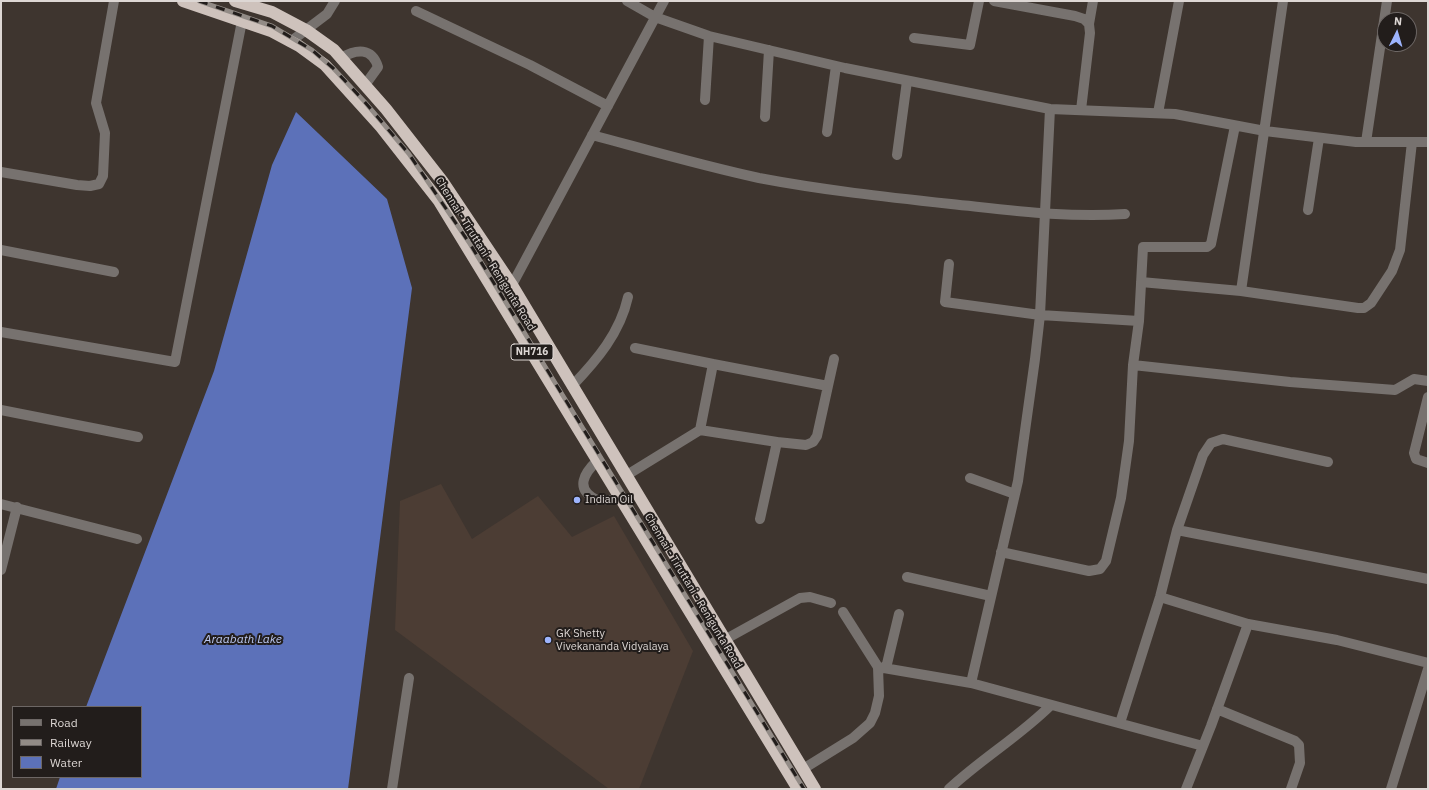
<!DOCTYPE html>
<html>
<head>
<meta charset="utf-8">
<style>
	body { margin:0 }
	#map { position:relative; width:1429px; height:790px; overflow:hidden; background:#3e352f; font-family:"IBM Plex Sans",sans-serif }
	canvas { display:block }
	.frame { position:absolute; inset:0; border:2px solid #ddd7d4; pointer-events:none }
	.legend { position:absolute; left:12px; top:706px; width:130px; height:72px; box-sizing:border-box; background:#221d1b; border:1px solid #6d6765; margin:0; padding:5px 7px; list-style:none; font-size:12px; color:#ddd7d4 }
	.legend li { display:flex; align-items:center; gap:8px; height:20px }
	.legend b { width:20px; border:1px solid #6d6765 }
	.north { position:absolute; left:1377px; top:12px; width:40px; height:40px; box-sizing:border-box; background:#221d1b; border:1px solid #6d6765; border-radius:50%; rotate:5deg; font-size:11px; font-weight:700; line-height:16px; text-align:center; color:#ddd7d4 }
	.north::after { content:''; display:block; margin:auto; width:14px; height:18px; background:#9db4fd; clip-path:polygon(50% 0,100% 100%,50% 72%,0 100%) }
</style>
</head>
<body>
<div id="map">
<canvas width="1429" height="790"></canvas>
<div class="frame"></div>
<ul class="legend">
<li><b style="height:5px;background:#77726f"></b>Road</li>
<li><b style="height:5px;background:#928b86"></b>Railway</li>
<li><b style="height:11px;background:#5c71b9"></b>Water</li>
</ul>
<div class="north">N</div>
</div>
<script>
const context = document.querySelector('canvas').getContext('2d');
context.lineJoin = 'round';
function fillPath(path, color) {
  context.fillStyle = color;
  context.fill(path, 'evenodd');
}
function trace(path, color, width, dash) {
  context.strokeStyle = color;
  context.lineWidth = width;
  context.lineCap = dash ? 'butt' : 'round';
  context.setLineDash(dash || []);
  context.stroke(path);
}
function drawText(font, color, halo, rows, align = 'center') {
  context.font = font + ' "IBM Plex Sans",sans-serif';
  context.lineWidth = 4;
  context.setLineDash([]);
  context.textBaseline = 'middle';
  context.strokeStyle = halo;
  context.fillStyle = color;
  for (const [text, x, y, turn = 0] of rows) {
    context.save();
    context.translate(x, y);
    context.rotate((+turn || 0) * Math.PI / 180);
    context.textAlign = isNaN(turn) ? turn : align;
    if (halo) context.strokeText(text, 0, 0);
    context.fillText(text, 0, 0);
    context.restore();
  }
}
fillPath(new Path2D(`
	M441,484L472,539L538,496L572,537L614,516L693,651L639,789H609L395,630L400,501Z`), '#4c3d34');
fillPath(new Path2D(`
	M296,112L387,199L412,288L348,789H56L60,777H141V707H86L214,371L272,165Z`), '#5c71b9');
trace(new Path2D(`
	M627,1L655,17L709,36L845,68L1050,109L1175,114L1265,131L1356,142H1428
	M994,1L1075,16L1084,19L1089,24L1090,33L1081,110
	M416,11L530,65L608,106
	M1089,24L1093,1
	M914,38L970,45L979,1
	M290,42L327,14L335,1
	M341,58C356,49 372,47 378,67L365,85
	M705,100L709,36
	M1158,113L1179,1
	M765,117L769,50
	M827,132L836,66
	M592,135C648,150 703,166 759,178C822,190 886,197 951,204C1009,210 1066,218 1125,214
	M1366,142L1387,1
	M897,155L907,81
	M1,172L77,185L90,186L99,184L103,176L105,133L96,103L114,1
	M1308,210L1319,138
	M1,250L114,272
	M949,264L945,302L1040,315L1139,321
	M1141,282L1241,291L1283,1
	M1241,291L1358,308H1364L1371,303L1392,271L1400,250L1412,142
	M496,294L512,285L664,1
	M1,332L175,362L242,21
	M635,348L713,364
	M1133,365L1290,382L1395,390L1414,379L1428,381
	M572,386C597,360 620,333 628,297
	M828,386L834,359
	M1428,397L1414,453L1416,459L1428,463
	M1,410L138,437
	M598,460C584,473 574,489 597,500H622
	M627,475L700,430L713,364L828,386L817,436L813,442L806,445L777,442L700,430
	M970,478L1015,494
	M1,504L137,539
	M760,519L777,442
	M1177,530L1428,579
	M1001,552L1089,571L1100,569L1106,561L1121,498L1129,441L1133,365L1139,321L1143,247H1207L1211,244L1235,126
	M1,570L17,507
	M907,577L991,596
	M1160,597L1248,624L1337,640L1428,663
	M726,639L800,598L810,597L831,603
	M878,667L971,683L1203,746
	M886,668L899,614
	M971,683L1018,481L1035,359L1040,315L1050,109
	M1217,709L1295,741L1299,745L1300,763L1291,789
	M1120,723L1160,597L1177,530L1203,455L1211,443L1223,439L1328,462
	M803,769L853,738L870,723L875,713L879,696L878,667L843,612
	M392,789L409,678
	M949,789C981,759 1020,736 1051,705
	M1186,789L1211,726L1248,624
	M1391,789L1428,669`), '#77726f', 10);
trace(new Path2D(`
	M183,1L271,31L299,46L325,65L381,127L439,201L798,789
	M235,1L272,12L306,30L334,50L386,109L443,182L512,285L815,789`), '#cec2bc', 12);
const rail = new Path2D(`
	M199,1L272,26L312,50L333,68L364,101L409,154L470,244L804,789`);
trace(rail, '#928b86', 4.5);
trace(rail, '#221d1b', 3, [9]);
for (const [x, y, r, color] of [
	[577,500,4,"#9db4fd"],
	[548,640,4,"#9db4fd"]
]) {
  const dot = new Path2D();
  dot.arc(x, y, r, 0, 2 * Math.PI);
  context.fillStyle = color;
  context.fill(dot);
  trace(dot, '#221d1b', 1.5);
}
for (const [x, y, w] of [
	[532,352,42]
]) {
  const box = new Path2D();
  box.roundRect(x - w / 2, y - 8, w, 16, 3);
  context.fillStyle = '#221d1b';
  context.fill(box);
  trace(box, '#ddd7d4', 1);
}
drawText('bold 10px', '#ddd7d4', null, [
	["NH716",532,352]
]);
drawText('11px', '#ddd7d4', '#221d1b', [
	["Chennai - Tiruttani - Renigunta Road",485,254,58],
	["Chennai - Tiruttani - Renigunta Road",693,591,59]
]);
drawText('11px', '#ddd7d4', '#221d1b', [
	["Indian Oil",585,500],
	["GK Shetty",556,634],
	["Vivekananda Vidyalaya",556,647]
], 'left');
drawText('italic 12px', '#bac7ef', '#221d1b', [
	["Araabath Lake",243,640]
]);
</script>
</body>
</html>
